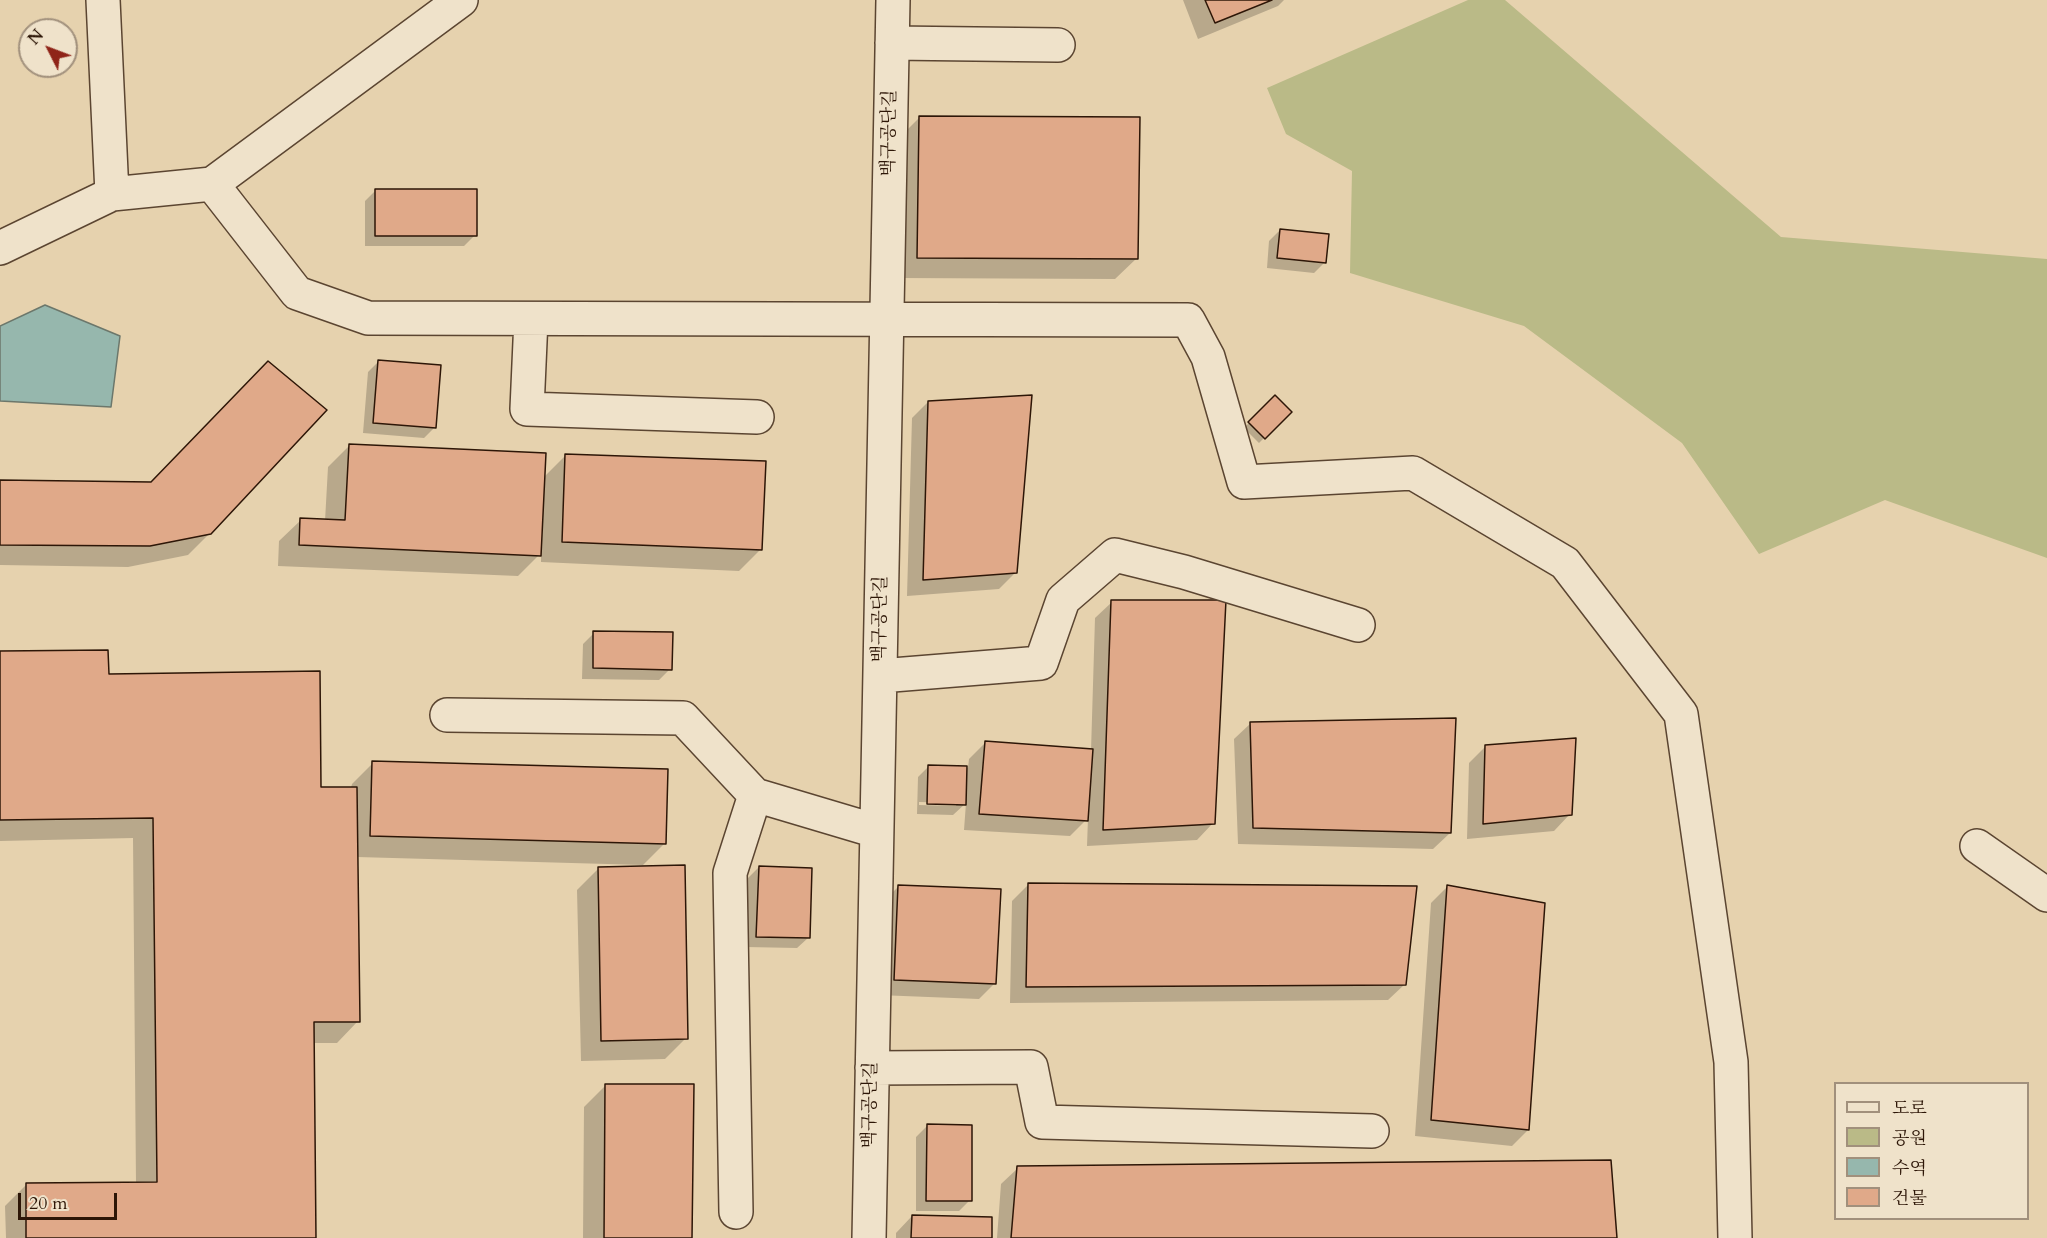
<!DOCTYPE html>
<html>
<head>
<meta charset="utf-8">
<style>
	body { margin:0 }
	#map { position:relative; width:2047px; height:1238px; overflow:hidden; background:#e6d2ae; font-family:Cardo,"Noto Serif KR",serif }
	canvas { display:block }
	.legend { position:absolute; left:1834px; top:1082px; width:195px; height:138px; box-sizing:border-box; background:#efe2ca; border:2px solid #a1907c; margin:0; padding:8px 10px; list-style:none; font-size:18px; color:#2d1607 }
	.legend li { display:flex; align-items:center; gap:12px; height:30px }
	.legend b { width:30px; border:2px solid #a1907c }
	.north { position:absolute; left:18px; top:18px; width:60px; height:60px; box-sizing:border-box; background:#efe2ca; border:2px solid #a1907c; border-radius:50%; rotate:312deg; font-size:16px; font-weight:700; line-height:24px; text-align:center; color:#2d1607 }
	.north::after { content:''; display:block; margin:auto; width:21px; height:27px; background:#8f2418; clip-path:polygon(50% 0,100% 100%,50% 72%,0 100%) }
	.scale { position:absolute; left:18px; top:1193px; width:99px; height:27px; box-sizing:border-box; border:3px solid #2d1607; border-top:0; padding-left:8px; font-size:18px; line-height:21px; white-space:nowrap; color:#2d1607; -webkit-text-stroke:4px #efe2ca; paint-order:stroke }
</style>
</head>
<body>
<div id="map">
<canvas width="2047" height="1238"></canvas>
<ul class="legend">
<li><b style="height:8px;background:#efe2ca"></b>도로</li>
<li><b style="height:16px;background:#baba87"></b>공원</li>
<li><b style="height:16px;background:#96b7ad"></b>수역</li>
<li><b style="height:16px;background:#e0a989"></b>건물</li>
</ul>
<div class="north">N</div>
<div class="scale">20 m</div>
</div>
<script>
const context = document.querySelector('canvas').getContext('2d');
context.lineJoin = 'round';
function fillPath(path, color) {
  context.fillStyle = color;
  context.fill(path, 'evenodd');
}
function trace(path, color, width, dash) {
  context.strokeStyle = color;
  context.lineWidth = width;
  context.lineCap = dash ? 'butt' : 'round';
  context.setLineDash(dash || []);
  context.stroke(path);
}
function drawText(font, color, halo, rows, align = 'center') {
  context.font = font + ' Cardo,"Noto Serif KR",serif';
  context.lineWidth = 4.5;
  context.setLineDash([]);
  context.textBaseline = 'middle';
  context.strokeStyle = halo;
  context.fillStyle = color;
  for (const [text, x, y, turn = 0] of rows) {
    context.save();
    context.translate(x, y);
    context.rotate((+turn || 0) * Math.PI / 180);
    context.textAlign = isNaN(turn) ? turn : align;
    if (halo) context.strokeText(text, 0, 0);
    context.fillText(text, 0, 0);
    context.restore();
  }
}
fillPath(new Path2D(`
	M1468,0H1505L1781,237L2047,259V558L1885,500L1759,554L1682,443L1524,326L1350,273L1352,171L1286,134L1267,88Z`), '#baba87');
const water = new Path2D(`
	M45,305L120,336L111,407L0,401V326Z`);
fillPath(water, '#96b7ad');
trace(water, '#6c776b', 1.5);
fillPath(new Path2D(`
	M1183,0H1284L1278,6L1198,39Z
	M919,118L1137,258L1115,279L897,278L898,139Z
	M376,190L475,235L464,246H365V201Z
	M1280,230L1325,262L1314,273L1267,268L1269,241Z
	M379,361L435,427L424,438L363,433L368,372Z
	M1275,397L1290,412L1259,443L1244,428Z
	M928,402L1016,572L999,589L907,596L912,418Z
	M349,446L543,478L566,455L761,549L739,571L541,562V553L518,576L278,566L279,541L301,520L325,521L328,467Z
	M0,482L210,533L188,555L128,567L0,565Z
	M1112,602L1213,823L1197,840L1087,846L1088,818L1070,836L964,830L966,803L953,815L917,814L918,777L929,766L968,768L969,759L985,743L1091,751L1095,618ZM919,802L956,803V806L919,805Z
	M594,633L670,669L659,680L582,679L583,644Z
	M0,653L107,676L320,789L351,788L352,784L373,763L664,844L643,865L357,857L358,1021L337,1043H312L314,1238H6L5,1206L26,1185L136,1184L133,838L0,841Z
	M1251,723L1450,833L1433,849L1238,844L1234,739Z
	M1486,746L1570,814L1554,831L1467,839L1469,763Z
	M759,867L808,938L797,948L746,947L748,878Z
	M598,869L686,1038L665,1059L581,1061L577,890Z
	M1028,885L1405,984L1388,1000L1010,1003L1012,901Z
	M898,887L995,983L979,999L878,995L882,903Z
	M1447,887L1528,1130L1512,1146L1415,1136L1431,903Z
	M606,1085L691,1238H583L584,1107Z
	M927,1126L970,1200L959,1211H916V1137Z
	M1018,1168L1615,1238H997L1001,1184Z
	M912,1216L990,1238H896V1233Z`), '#0003');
const building = new Path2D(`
	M1205,0H1272L1215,23Z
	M919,116L1140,117L1138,259L917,258Z
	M375,189H477V236H375Z
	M1280,229L1329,234L1326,263L1277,258Z
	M378,360L441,365L436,428L373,423Z
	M268,361L327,410L211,534L150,546L0,545V480L151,482Z
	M1032,395L1017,573L923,580L928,401Z
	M1275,395L1292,412L1265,439L1248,422Z
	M349,444L546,453L541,556L299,545L300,518L345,520Z
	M565,454L766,461L762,550L562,542Z
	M1111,600H1226L1215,824L1103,830Z
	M593,631L673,632L672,670L593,668Z
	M108,650L109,674L320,671L321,787H357L360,1022H314L316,1238H26V1183L157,1182L153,818L0,820V651Z
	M1456,718L1451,833L1253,828L1250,722Z
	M1576,738L1572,815L1483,824L1485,745Z
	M985,741L1093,749L1088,821L979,814Z
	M372,761L668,769L666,844L370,836Z
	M928,765L967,766L966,805L927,804Z
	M685,865L688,1039L601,1041L598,867Z
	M759,866L812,868L810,938L756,937Z
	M1028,883L1417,886L1406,985L1026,987Z
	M898,885L1001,889L996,984L894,980Z
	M1447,885L1545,903L1529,1130L1431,1120Z
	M605,1084H694L692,1238H604Z
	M927,1124L972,1125V1201H926Z
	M1611,1160L1617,1238H1011L1017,1166Z
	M912,1215L992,1217V1238H911Z`);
fillPath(building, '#e0a989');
trace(building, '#2d1607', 1.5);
const minor = new Path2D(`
	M892,43L1058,45
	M212,184L461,0
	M112,194L212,184L297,293L368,318L1188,320L1208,357L1244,482L1413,473L1565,563L1681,714L1731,1062L1735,1238
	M0,248L112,194L103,0
	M531,319L527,409L757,417
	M880,676L1041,663L1063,600L1115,555L1184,572L1358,625
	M447,715L683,718L755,795L876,831
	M1977,846L2047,895
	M872,1068L1031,1067L1042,1122L1372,1131
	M736,1212L730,873L755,795
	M869,1238L893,0`);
trace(minor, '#5b4531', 36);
trace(minor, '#efe2ca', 33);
drawText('18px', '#2d1607', '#efe2ca', [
	["백구공단길",890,133,-89],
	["백구공단길",881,619,-89],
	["백구공단길",871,1105,-89]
]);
</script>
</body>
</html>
